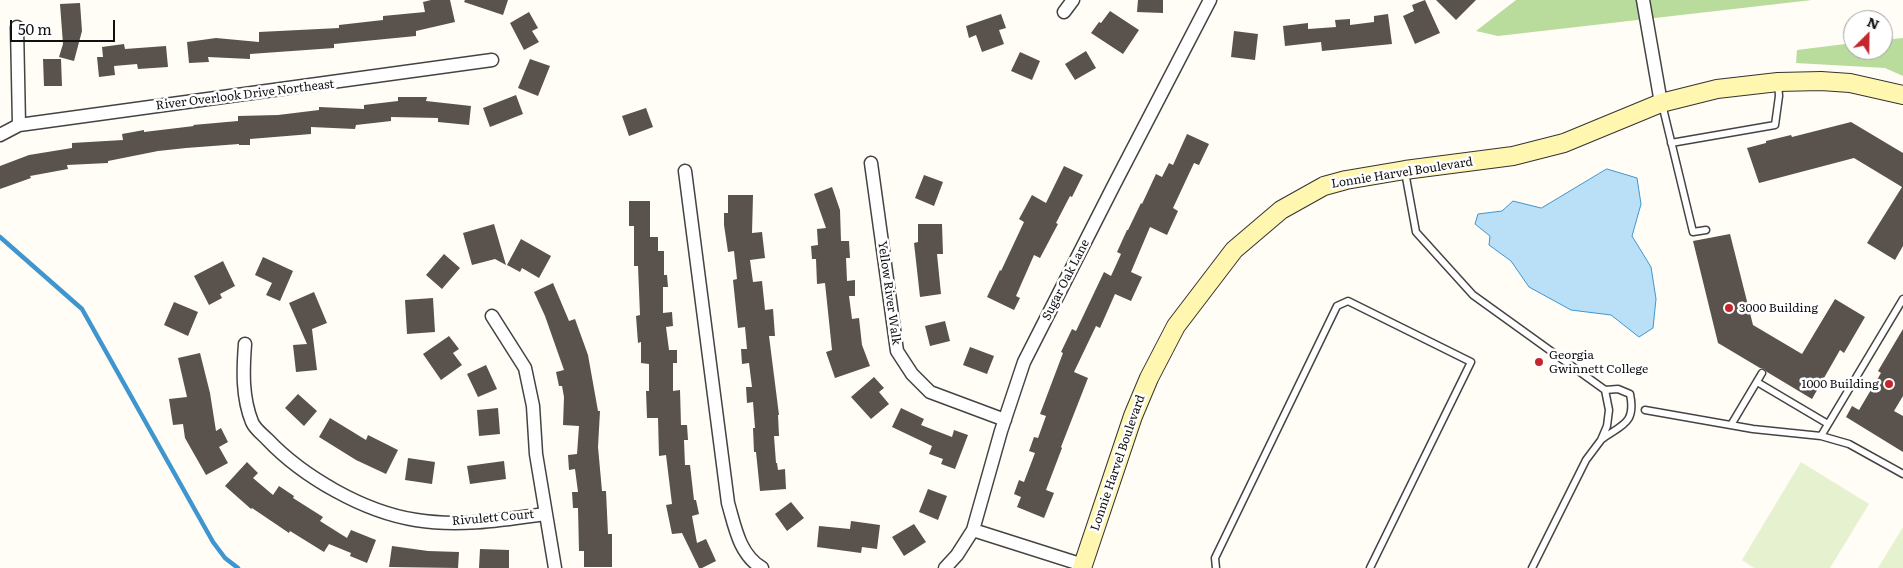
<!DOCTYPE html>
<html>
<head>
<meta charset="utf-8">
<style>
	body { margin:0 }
	#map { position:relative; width:1903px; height:568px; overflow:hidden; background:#fffdf5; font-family:Literata,serif }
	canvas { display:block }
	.north { position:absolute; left:1843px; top:10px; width:50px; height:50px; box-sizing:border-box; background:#fff; border:1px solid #a0a0a0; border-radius:50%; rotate:23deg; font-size:14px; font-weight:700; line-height:20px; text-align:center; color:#111 }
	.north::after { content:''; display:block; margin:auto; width:18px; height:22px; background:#c4262e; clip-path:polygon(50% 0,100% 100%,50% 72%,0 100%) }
	.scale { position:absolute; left:10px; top:20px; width:105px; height:22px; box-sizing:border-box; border:2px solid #111; border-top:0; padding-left:6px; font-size:15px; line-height:18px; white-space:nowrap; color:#111; -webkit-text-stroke:4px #fff; paint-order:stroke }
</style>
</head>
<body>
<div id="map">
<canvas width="1903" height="568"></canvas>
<div class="north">N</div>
<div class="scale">50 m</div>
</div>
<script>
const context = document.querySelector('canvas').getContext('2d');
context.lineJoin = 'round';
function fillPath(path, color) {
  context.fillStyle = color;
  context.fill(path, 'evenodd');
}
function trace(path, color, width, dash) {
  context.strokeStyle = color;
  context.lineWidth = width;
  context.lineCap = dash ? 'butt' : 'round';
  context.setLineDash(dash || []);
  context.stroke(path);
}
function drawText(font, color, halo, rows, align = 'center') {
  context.font = font + ' Literata,serif';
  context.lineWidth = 5;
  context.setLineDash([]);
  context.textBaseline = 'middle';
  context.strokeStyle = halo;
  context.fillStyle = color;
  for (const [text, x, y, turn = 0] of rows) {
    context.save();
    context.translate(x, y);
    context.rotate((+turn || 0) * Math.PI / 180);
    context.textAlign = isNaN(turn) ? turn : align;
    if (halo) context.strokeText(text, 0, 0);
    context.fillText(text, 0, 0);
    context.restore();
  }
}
fillPath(new Path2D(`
	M1516,0H1812L1498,36L1476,31Z
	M1903,38V76L1885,68L1796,63L1797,50L1853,43V50H1883V40Z`), '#b9dc9c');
fillPath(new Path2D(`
	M1801,462L1869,504L1830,568H1754L1742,560Z
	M1903,527V568H1878Z`), '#e6f2cf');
const water = new Path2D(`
	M1607,169L1637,178L1641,204L1632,236L1651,267L1656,299L1653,328L1639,337L1611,315L1571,310L1529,287L1511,261L1489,245L1490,236L1475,224L1478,214L1502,211L1513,201L1541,208Z`);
fillPath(water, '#b9e0f7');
trace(water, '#3f96cf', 1);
trace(new Path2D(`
	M0,237L82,309L213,542L225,558L238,568`), '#3f96cf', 4.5);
fillPath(new Path2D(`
	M431,0H450L455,22L416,31V36L334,44V48L250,54V59L208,57L209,62L189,63L187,42L216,38L259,42V32L339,28V25L383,20V16L425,12L423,2Z
	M465,0H508L503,15L464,2Z
	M1138,0H1163V13L1137,12Z
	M1425,0L1440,33L1415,44L1403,16L1414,11L1412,5Z
	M1436,0H1476L1456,20Z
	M80,3L82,31L74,61L59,57L63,44L60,4Z
	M1110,11L1139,30L1123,54L1091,33L1099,22L1101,23Z
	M529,12L538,28L532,31L539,42L524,50L510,23Z
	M1001,14L1006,28L999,30L1004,44L982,52L976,35L969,38L966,26Z
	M1388,14L1392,44L1322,51L1321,42L1285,46L1283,26L1308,23V29L1336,27L1335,20L1350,19V25L1374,22V16Z
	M1234,31L1258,34L1255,60L1231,57Z
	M124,44L125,49L166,46L168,67L138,69L137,64L114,66L115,75L99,77L97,57H103L102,47Z
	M1086,51L1096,68L1075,80L1065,64Z
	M1020,52L1040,61L1032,80L1011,71Z
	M43,59H61L62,86H44Z
	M530,59L550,66L538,96L518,88Z
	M516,95L523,114L490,127L483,108Z
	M398,97H427L426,101L471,106L469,125L438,122V118L391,117V121L356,125L355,129L311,127V134L250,139V145H239V144L186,148L158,151L108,161V163L67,165L68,169L30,176L31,178L0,189V166L29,155L72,148V143L123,140L122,134L144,130V132L194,126L193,125L238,121V116L278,115L319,110V107L364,109V105L398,101Z
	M646,108L653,127L629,136L622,116Z
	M1851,122L1903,153V246L1895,260L1867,243L1902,187L1854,158L1759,183L1747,148L1766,143V141L1791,135L1792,137Z
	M1187,134L1209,144L1199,165L1194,163L1173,208L1178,211L1167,235L1150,227L1131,272L1142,277L1131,301L1115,294L1100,328L1096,326L1074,372L1088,378L1061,447L1062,448L1046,490L1054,493L1044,518L1017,507L1021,497L1014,494L1019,480L1024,482L1035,453L1029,451L1034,437L1038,438L1046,416L1040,414L1063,353L1061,352L1072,329L1076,331L1104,272L1111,276L1121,254L1117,252L1127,230H1128L1141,203L1142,204L1156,174L1162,177L1169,163L1173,165Z
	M1064,166L1083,175L1072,197L1070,196L1056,223L1058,224L1040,258L1034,255L1016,296L1020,298L1014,310L987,297L1000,270L1001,271L1024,222L1019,219L1032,195L1046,203Z
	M924,175L943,182L934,206L915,198Z
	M832,187L840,210L841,241H849L850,258H846L847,281L855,280V296H849L852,319L859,318L862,345L870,366L835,378L826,352L832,350L825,283L817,284L816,259H812L811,246L818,245L817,229L826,228L814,194Z
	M728,195H753L752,233L762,232L765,258L750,260L753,282L762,281L765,310L773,309L775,336H769L779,415H778L779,436H774L776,463H777L778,470L785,469L786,489L760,491L756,452H754L753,428H755L753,402L747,403L746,387H752L749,363L742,364L741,349H747L745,327L738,328L733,280L737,279L734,251L728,252L724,225V213H728Z
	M629,201H650V237H658V251H664V275H667L668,287H663V313L672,312L673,326L666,327L669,350H677V363H673V391L680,390L681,425H687L688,440H684L685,465H690L694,500H696L699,514L692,516L697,543L706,539L716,561L702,568H699L682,533L672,534L666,505L672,504L666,455L659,456L658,418H647L646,391H649V364L641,363V342L638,343L636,316L640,315L638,266H634V226H629Z
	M494,224L506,265L495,259L472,265L463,233Z
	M918,224H942L943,254H937L941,294L920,297L914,243L918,242Z
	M1730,234L1753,325L1802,354L1835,299L1865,317L1844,353L1840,350L1812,399L1767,372L1764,369L1760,368L1718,343L1693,241Z
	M521,239L551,256L539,278L522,268L520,272L507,265Z
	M444,254L460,268L442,289L426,275Z
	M263,257L293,271L280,301L266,295L272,283L255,275Z
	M223,261L235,286L220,294L222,298L209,305L194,276Z
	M553,283L569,321L575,319L588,355L598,411H600L598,447L602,491H606L608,534H612V567H584V551H579L578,508H573L572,492H578L575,469L569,470L568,455L577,454L579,426L563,425L564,397L562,386H559L556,372L564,370L545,316L534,292Z
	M314,292L327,323L312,329L317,370L296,372L293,345L307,344L289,303Z
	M433,298L435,332L407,334L405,300Z
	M174,302L198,312L188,336L164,325Z
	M945,321L950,341L930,346L925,326Z
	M1903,329V396L1894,411L1903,416V452L1846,417L1852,406L1859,410L1881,373L1878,371Z
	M449,336L459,349L453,353L462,365L441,380L423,354Z
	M970,347L994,356L987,374L963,365Z
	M200,353L210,393L216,431L221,428L228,442L219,447L228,463L206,475L185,438L183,424L173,425L169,399L187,397L178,358Z
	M486,365L497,389L478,397L467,374Z
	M874,377L884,388L879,392L889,404L871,419L851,397Z
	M298,394L317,411L304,426L285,408Z
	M498,408L500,434L479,436L477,410Z
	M901,408L924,419L921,425L952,437L954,430L968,435L955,469L941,464L943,459L929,454L932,446L892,427Z
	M330,418L366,440L368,435L398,450L386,474L356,460L319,437Z
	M408,458L435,462L432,484L405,480Z
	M504,461L506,479L470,484L467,466Z
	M247,462L258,473L253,478L273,495L279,486L294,496L293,498L323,517L320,521L347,538L351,530L376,540L367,563L350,556L351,553L329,544L324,552L290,531L289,533L252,508L251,509L225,486Z
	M928,489L947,496L938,520L919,512Z
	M791,502L804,518L787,531L775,514Z
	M851,521L880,525L877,549L862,547L861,553L817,547L819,526L850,529Z
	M914,524L926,542L904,556L892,537Z
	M392,546L428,551L459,552L458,568L389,567Z
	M480,549L509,550V568H479Z`), '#5a524d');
const lane = new Path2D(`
	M1662,104L1693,232L1706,230
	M1671,143L1775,125L1779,96L1778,82
	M1405,172L1416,232L1473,295L1605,390L1609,410L1607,426L1601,440L1586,460L1532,568
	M1757,382L1828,424
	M1645,410L1753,429L1821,436L1849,444L1903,474
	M1731,425L1762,373
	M1821,436L1903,299
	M1602,439C1623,424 1636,423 1630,394L1618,389L1605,390
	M1216,568L1215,558L1337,306L1348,301L1471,362L1370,568`);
const street = new Path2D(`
	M1643,0L1661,103
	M1064,12L1073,0
	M17,27L19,125
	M0,135L19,125C176,103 334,83 492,60
	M871,163L897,351L912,374L930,392L1005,420
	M685,171L728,503C735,527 739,554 762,568
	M492,316L525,368L533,406L536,454L555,568
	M245,344C243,371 242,397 252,422C255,429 262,434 267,439C303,477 364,512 416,520C459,527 502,520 545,514
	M973,530L1083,565
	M945,568L957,555L973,530L1001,431L1024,362L1114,185L1210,0`);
const secondary = new Path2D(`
	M1082,568L1133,416L1149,378L1176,326L1234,250L1281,210L1324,186L1346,180L1405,170L1513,156L1564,143L1661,103L1717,89L1778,82L1821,81L1850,83L1903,95`);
trace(lane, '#444', 9);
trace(street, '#444', 15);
trace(secondary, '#333', 20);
trace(lane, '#fff', 6);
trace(street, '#fff', 12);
trace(secondary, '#fff6b0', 18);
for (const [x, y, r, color] of [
	[1729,308,5,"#c4262e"],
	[1539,362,5,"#c4262e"],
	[1889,384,5,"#c4262e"]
]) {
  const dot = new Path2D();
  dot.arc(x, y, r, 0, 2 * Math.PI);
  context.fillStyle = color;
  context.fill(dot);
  trace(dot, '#fff', 2);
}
drawText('12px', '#111', '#fff', [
	["River Overlook Drive Northeast",245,95,-7],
	["Lonnie Harvel Boulevard",1402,173,-9],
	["Sugar Oak Lane",1066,280,-63],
	["Yellow River Walk",889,293,82],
	["Lonnie Harvel Boulevard",1118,463,-71],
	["Rivulett Court",493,518,-5]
]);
drawText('12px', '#111', '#fff', [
	["3000 Building",1739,308],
	["Georgia",1549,355],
	["Gwinnett College",1549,369],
	["1000 Building",1879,384,"right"]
], 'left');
</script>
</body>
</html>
